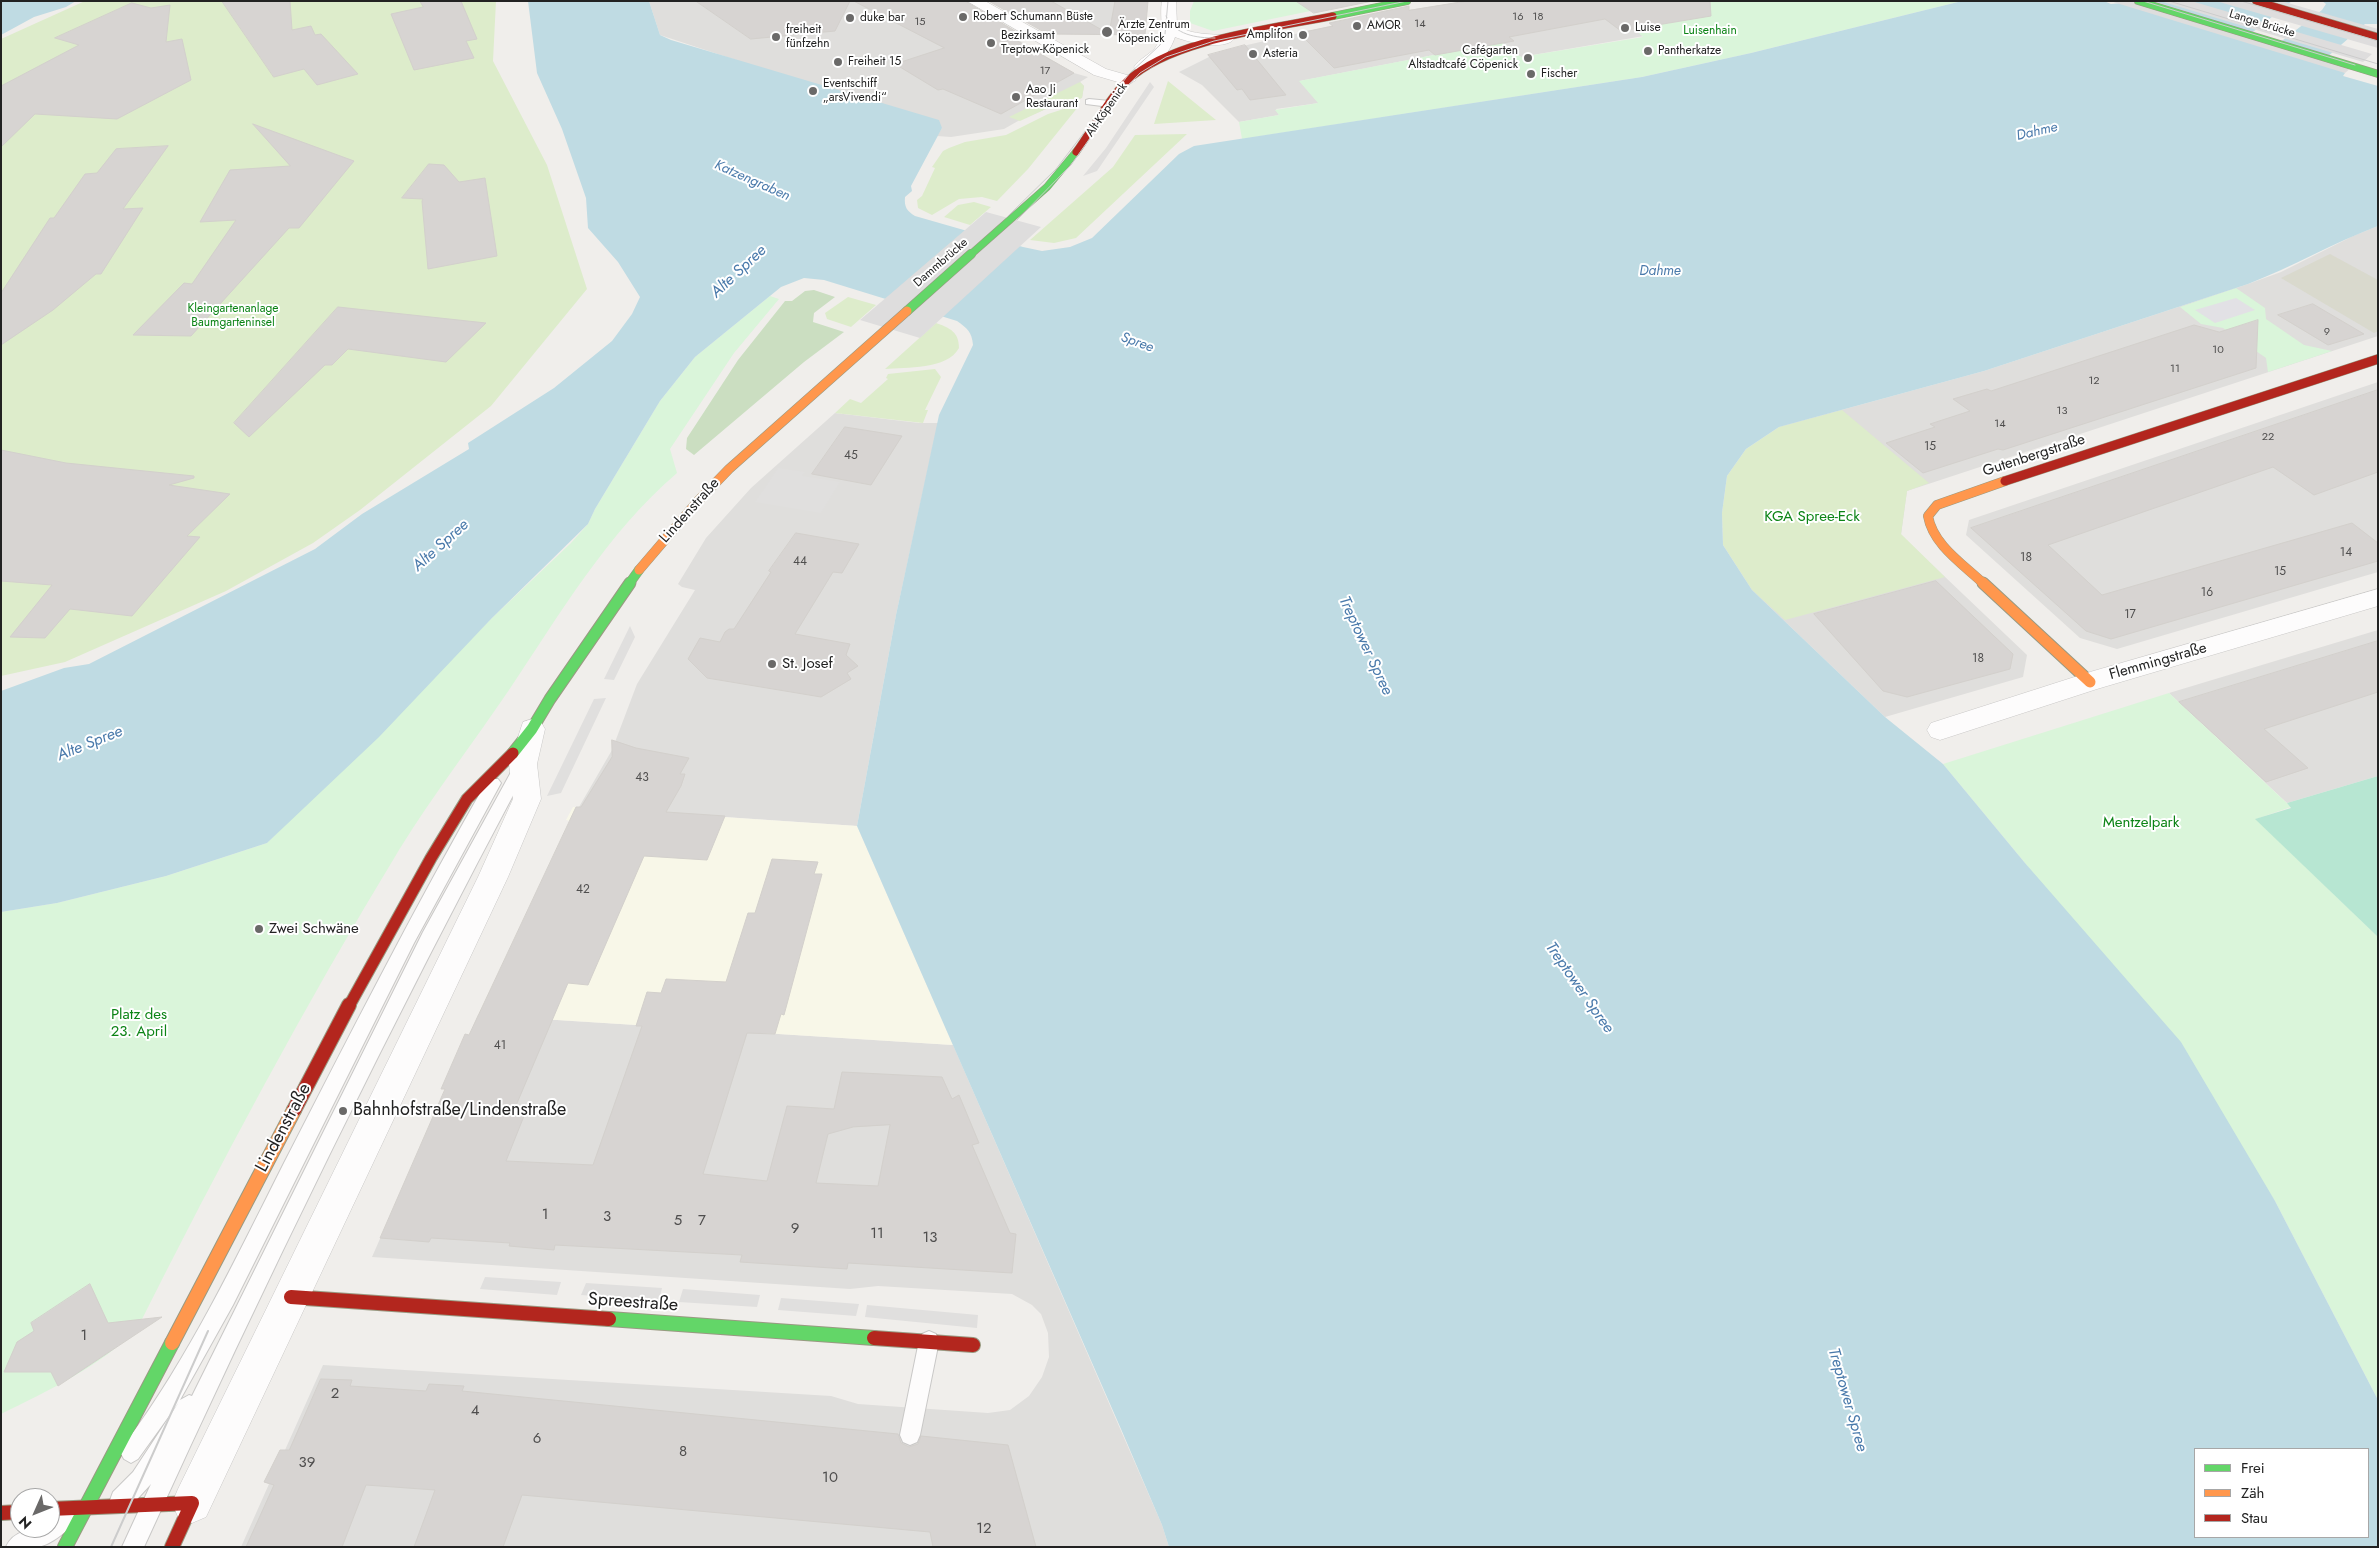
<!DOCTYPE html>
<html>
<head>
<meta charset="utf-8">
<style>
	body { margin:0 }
	#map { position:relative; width:2379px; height:1548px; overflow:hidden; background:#f0eeeb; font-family:Jost,sans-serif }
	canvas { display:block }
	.frame { position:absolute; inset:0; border:2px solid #222; pointer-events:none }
	.legend { position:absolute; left:2194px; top:1448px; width:175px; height:90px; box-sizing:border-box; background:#fff; border:1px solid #a7a7a7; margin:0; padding:6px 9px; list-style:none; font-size:15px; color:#222 }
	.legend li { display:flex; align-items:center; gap:10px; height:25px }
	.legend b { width:25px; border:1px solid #a7a7a7 }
	.north { position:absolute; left:10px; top:1488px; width:50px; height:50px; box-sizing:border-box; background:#fff; border:1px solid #a7a7a7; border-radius:50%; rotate:226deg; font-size:14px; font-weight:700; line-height:20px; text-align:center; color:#222 }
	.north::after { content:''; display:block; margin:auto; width:18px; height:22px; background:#6a6968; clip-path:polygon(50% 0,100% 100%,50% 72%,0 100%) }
</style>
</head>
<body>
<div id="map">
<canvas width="2379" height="1548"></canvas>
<div class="frame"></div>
<ul class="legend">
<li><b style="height:6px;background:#63d668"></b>Frei</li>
<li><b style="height:6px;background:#ff974d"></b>Zäh</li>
<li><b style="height:6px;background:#b3261e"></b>Stau</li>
</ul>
<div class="north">N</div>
</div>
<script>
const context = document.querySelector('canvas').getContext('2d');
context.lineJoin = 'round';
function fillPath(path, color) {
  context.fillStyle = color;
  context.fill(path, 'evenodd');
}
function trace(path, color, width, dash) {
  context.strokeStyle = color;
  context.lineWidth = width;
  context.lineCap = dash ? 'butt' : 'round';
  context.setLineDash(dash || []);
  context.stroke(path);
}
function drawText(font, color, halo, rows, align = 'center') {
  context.font = font + ' Jost,sans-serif';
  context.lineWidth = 4;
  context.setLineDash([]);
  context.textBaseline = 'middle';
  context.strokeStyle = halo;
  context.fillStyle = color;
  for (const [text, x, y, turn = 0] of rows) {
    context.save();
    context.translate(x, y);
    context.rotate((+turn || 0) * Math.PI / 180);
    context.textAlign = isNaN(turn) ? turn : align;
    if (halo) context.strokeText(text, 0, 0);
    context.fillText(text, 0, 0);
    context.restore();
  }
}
fillPath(new Path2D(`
	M649,1H942L1008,34L1074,73L1088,77L1080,82L1084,86L1082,98L1046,109L1018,121L1004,129L951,137L937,136L942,128L660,35Z
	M1003,1H1148L1139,35L1060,34Z
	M1656,1L1682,21L1635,29L1644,36L1521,57L1501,42L1300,81L1319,103L1276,109L1279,115L1239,122L1202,85L1179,72L1221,51L1365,18Z
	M2378,226V336L1907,491L1901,535L2027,655L2023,677L1885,717L1752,590L1779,427L1984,371L2248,284L2281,272L2353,236Z
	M2378,382V572L2117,649L2080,638L1966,535L1969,520Z
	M835,413L919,423H938L896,615L857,826L579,807L612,750L637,684L695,590L682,587L678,584L706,538L751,488Z
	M2378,630V776L2287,803L2169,693Z
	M478,1015L953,1045L1162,1525L1169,1547H241L269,1484L264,1482L280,1450H285L323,1365L831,1396L858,1404L988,1413L1010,1410L1029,1396L1042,1377L1049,1357L1048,1333L1041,1314L1032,1305L1012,1294L878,1286L850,1289L372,1257Z`), '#dfdedc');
fillPath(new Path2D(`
	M573,807L857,826L953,1045L478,1015L570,821L566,820Z`), '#f8f7e8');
fillPath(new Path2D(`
	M2330,254L2378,280V331L2374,333L2281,278Z`), '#d9d9cd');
fillPath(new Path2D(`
	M85,1H496L493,61L547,165L587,289L491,406L360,510L313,543L226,591L65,662L1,676V39Z
	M1168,81L1216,120L1154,124Z
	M1080,82L1084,86L1082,98L1046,109L1020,121L1009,117Z
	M1070,107H1078L1028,169L997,201L982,197L959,199L932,215L918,208L917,200L922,196L935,168L932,167L943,151L949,148L965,142L1006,135L1048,114Z
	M1187,134L1076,238L1054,243L1030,240L1113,167L1135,135Z
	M974,202L991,207L970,225L944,217L958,205Z
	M848,297L876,305L851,327L827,319L825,313Z
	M936,323C950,328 959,332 959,348C947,370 906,367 885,369Z
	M935,369L941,377L925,410H928L923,423L835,413L850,399L861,403L888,379L886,378L888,374Z
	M1842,410L1929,483L1907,491L1901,534L1945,577L1785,620L1752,590L1723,545L1722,513L1727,476L1746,449L1779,427Z`), '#ddeccb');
fillPath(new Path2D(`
	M814,290L835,297L814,313L813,322L844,332L804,362L694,455L686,449L687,438L738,360L785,301H792L805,291Z`), '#cbdec1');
fillPath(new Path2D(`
	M1194,1H1359L1213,31L1190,23V11Z
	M1656,1H1962L1751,53L1642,77L1242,139L1239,122L1279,115L1275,110L1318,103L1299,81L1501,42L1521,57L1643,37L1634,29L1681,21Z
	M2236,288L2265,308L2266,319L2304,345L2332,351L2268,372L2266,358L2223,328L2201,324L2180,307Z
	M770,296L779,299L734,353L670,449L677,473C607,533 560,614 509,690C473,743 433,795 399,850C304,1006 219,1166 137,1329C102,1365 46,1392 1,1414V912L57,903L166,876L267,843L491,619L571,543L588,524L595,509L660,401L695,357Z
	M2169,693L2291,807L2256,819L2378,937V1400L2275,1201L2025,863L1943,764Z`), '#daf5da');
fillPath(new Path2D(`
	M2378,776V937L2255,819L2291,808L2287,803Z`), '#b7e6d2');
fillPath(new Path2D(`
	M1150,82L1154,87L1097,171L1083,176L1106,148Z
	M778,468L805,472L802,476L840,482L821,513L755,502Z
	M630,626L635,637L614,680L604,679Z
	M606,698L561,793L547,796L594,699Z
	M485,1277L561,1282L557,1295L480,1289Z
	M586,1283L662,1288L659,1301L581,1295Z
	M683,1289L760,1295L757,1307L679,1302Z
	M781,1298L859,1304L856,1316L778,1310Z
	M867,1305L978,1315L977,1328L865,1317Z`), '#e0dfde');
fillPath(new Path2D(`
	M2236,298L2255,310L2215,323L2195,310Z`), '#e2e1e5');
fillPath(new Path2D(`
	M1,1H76L66,7L34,17L1,35Z
	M528,1H649L660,35L671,40L939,120L942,128L911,186L912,191L905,197C904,207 907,211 915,216L1023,247L1042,251L1070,247L1092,238L1179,154L1194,146L1642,77L1751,53L1962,1H2104L2111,4L2143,1H2292L2244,39L2274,47L2322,10L2326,4L2322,1H2378V24H2365L2326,58L2345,73L2343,76L2378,86V226C2333,243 2292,267 2248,284L1984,371L1779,427L1746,449L1727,476L1722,513L1723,545L1752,590L1885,717L1943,764L2025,863L2181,1042L2275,1201L2378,1400V1547H1169L1162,1525L1121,1429L857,826L896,615L939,415L973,345C972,332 967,328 957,321L824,280L804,278L781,287L695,357L660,401L595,509L588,524L491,619L379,737L267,843L166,876L57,903L1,912V691L64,668L89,664L315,549L362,514L469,449L468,443L554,388L612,341L632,314L640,297L618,262L588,228L586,198L562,129L537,73ZM2195,1449H2368V1537H2195Z`), '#bfdbe3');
fillPath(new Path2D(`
	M2110,1H2154L2353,66L2345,73Z
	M2160,1H2191L2372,54L2363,62Z
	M2216,1H2281L2378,29V48Z
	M986,212L1041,227L920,338L860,320Z`), '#dedddd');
const building = new Path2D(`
	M222,1H290L292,30L311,26L315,35L321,34L358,74L317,85L304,69L274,77Z
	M420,1H461L477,39L466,41L474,58L414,70L391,14L423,7Z
	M696,1H850L835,31L751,39Z
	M854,1H965L1020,34H1005L1074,73L1001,114L943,89L938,90L895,64L944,48Z
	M989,1H1051L1109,34L1115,1H1148L1145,35L1048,34Z
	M1296,1H1373L1314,13Z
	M1467,1H1710L1711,16L1621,31L1605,19L1509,37L1514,41L1435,55L1429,50L1334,68L1299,33L1333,26L1329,23L1409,6V10Z
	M132,3L151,8L170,5L166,42L182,39L191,80L117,119L35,114L1,147V86L79,45L55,38Z
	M1245,45L1286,95L1250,100L1242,89L1237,90L1208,55Z
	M253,124L354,161L299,228H289L191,336L133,335L184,283L192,284L236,220L200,222L230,170L290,166Z
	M168,146L123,209L143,208L101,274H96L53,310L1,345V293L50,218H54L85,174L97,173L116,149Z
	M429,164L444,165L459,182L485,178L497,256L428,269L422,201L423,199L402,198Z
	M2313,304L2364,334L2328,345L2278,315Z
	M338,307L486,323L446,362L348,349L332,365H325L249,437L234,423Z
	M2258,320L2256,368L2003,450L1998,449L1923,473L1886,443L1935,427L1930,424L1970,411L1953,399L1987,389L1991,391L2194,325L2219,332Z
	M2378,390V472L2314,495L2273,467L2048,545L2102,595L2352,523L2378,543V561L2111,639L2086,631L1971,528Z
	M845,427L902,436L871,485L812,474Z
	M1,450L66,463L194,476V478L169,485L230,494L187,536L200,537L132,616L70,609L45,638L10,637L52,585L1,581Z
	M796,533L859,544L842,573L833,572L795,634L850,644L846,655L858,666L847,673L851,679L821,697L707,678L688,659L700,638L720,642L725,632L729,629H734L771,572L769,571Z
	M1936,581L2013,654L2010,669L1907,697L1883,691L1814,614Z
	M2378,641V692L2264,729L2308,768L2266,782L2179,702Z
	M612,740L636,748L689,758L680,774H685L681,786L666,812L725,816L707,860L644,856L588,985L568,983L512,1115L524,1116L506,1161L593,1165L642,1026H636L647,992L661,993L666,979L726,982L748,913H755L772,859L818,862L814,874H822L784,1015L781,1014L775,1034L747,1033L703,1174L767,1181L787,1106L834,1109L842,1072L942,1077L952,1099L959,1095L979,1143L972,1145L1010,1233L1016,1234L1012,1273L848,1263L847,1269L740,1262L742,1255L555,1245L554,1250L509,1246L510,1243L431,1238L429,1242L380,1238L445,1089H441L465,1034L469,1035L576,807H581L612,757ZM890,1125L878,1186L816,1183L828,1134L853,1127Z
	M90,1284L108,1323L162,1317L58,1386L51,1372H4L17,1342L34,1331L31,1323Z
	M321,1379L352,1380L350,1386L426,1391L429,1384L464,1386L462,1391L898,1434L901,1443L909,1447L918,1444L921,1436L1008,1445L1036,1547H933L930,1532L522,1495L503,1547H414L435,1490L366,1485L342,1547H246L274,1485L264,1482L280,1450H289Z`);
fillPath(building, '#d7d4d2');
trace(building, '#d3d0cc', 1);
const lane = new Path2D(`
	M1089,99L1110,101L1114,104L1110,107L1086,104V100Z
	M521,761L526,763L528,767C392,1022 264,1283 144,1547H122L151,1484L129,1508L121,1511L113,1508L110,1500L113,1492L133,1472L179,1402L138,1459L131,1463L124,1459L120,1452L124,1445C189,1358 235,1260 284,1163C350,1034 416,905 488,779H498L501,783L414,943L233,1305L180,1400L189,1395L192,1396L423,932L516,763Z
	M929,1331L936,1334L939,1341L920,1435L917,1442L910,1445L903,1442L900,1435L919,1341L922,1334Z
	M67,1505L75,1508L78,1516C73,1528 51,1545 38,1547C28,1548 16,1547 6,1547C13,1530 34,1528 50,1528V1515Z`);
const street = new Path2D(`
	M967,1H985L1106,69L1134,77L1136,80L1128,85L1094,75Z
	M1162,1H1176L1177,25C1194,39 1228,31 1234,39C1225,51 1187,42 1175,37C1170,52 1154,75 1136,70L1134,67C1139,59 1149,55 1155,48C1166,34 1159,17 1162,1Z
	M2378,589V606L2097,689L1940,740L1931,737L1927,730L1931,723L2090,672Z
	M532,719L541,722L545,729L537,764L541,799L508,877L206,1517L192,1523L178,1517L172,1503L178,1489L478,877L513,799L509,764L523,722Z`);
const fastFar3 = new Path2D(`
	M2138,1L2378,74
	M1333,16L1407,1
	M969,256L1047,187L1076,152`);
const fastFar2 = new Path2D(`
	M907,311L971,254
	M629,584L639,570`);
const fastFar1 = new Path2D(`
	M513,753L532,729L550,699L630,583`);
const fast = new Path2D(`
	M609,1319L874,1338
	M65,1547L172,1343`);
const slowFar2 = new Path2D(`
	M639,570L698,501L729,469L907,311
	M1984,584C1963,564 1933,545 1928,516L1937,505L2005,481`);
const slowFar1 = new Path2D(`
	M1983,583L2090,682`);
const slow = new Path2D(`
	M172,1343L294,1110`);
const jamFar3 = new Path2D(`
	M2256,1L2378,37
	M1076,152C1093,129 1107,100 1127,81C1171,39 1275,28 1333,16`);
const jamFar2 = new Path2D(`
	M2005,481L2378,359`);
const jamFar1 = new Path2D(`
	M349,1006L431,858L467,799L513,753`);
const jam = new Path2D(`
	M294,1110L349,1005
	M291,1297L609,1319
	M874,1338L973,1345
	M50,1509L192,1503L172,1547
	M1,1513L20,1512`);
trace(lane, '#c9c8c7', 2);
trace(street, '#c9c8c7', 1);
trace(fastFar3, '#999a82', 8);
trace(fastFar2, '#999a82', 10);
trace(fastFar1, '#999a82', 13);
trace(fast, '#999a82', 16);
trace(slowFar2, '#999a82', 10);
trace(slowFar1, '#999a82', 13);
trace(slow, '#999a82', 16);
trace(jamFar3, '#999a82', 8);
trace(jamFar2, '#999a82', 10);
trace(jamFar1, '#999a82', 13);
trace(jam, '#999a82', 16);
fillPath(lane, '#fdfcfc');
fillPath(street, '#fdfcfc');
trace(fastFar3, '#63d668', 7);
trace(fastFar2, '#63d668', 9);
trace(fastFar1, '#63d668', 11);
trace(fast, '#63d668', 14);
trace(slowFar2, '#ff974d', 9);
trace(slowFar1, '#ff974d', 11);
trace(slow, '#ff974d', 14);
trace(jamFar3, '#b3261e', 7);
trace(jamFar2, '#b3261e', 9);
trace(jamFar1, '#b3261e', 11);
trace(jam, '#b3261e', 14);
trace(new Path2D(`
	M2143,1L2355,65
	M2169,1L2378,64
	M2241,1L2378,41
	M1166,16C1175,35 1196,38 1215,38
	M1007,217L1056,169L1129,74L1160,45L1165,34L1168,1
	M1017,220L1071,165L1124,90L1140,73L1166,57L1214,41L1407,1`), '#ccc', 1);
trace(new Path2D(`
	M111,1547L208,1331`), '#ccc', 2);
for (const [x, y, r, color] of [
	[963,17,5,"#6a6968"],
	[850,18,5,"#6a6968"],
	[1357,26,5,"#6a6968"],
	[1625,28,5,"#6a6968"],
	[1107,32,6,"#6a6968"],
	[1303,35,5,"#6a6968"],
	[776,37,5,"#6a6968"],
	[991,43,5,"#6a6968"],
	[1648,51,5,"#6a6968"],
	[1253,54,5,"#6a6968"],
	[1528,58,5,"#6a6968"],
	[838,62,5,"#6a6968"],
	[1531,74,5,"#6a6968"],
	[813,91,5,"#6a6968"],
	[1016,97,5,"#6a6968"],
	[772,664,5,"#6a6968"],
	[259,929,5,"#6a6968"],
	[343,1111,5,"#6a6968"]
]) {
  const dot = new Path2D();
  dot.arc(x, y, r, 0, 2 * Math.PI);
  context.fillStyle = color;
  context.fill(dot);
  trace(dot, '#fff', 2);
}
drawText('11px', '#4f4e4e', null, [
	["16",1518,17],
	["18",1538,17],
	["15",920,22],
	["14",1420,24],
	["17",1045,71],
	["9",2327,332],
	["10",2218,350],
	["11",2175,369],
	["12",2094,381],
	["13",2062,411],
	["14",2000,424],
	["22",2268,437]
]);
drawText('12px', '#222', '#fff', [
	["Robert Schumann Büste",973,17],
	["duke bar",860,18],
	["Ärzte Zentrum",1118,25],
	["Köpenick",1118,39],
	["AMOR",1367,26],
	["Luise",1635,28],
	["freiheit",786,30],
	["fünfzehn",786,44],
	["Amplifon",1293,35,"right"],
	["Bezirksamt",1001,36],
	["Treptow-Köpenick",1001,50],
	["Cafégarten",1518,51,"right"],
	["Altstadtcafé Cöpenick",1518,65,"right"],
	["Pantherkatze",1658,51],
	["Asteria",1263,54],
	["Freiheit 15",848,62],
	["Fischer",1541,74],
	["Eventschiff",823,84],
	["„arsVivendi“",823,98],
	["Aao Ji",1026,90],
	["Restaurant",1026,104]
], 'left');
drawText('12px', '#222', '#fff', [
	["Lange Brücke",2262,24,17],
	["Alt-Köpenick",1107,110,-55],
	["Dammbrücke",941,263,-41]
]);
drawText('12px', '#0c8416', '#fff', [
	["Luisenhain",1710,31],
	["Kleingartenanlage",233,309],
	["Baumgarteninsel",233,323]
]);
drawText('12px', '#4f4e4e', null, [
	["15",1930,447],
	["45",851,456],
	["14",2346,553],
	["18",2026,558],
	["44",800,562],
	["15",2280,572],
	["16",2207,593],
	["17",2130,615],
	["18",1978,659],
	["43",642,778],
	["42",583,890],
	["41",500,1046]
]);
drawText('italic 14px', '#4a7aab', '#fff', [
	["Dahme",2037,132,-13],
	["Katzengraben",752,181,24],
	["Dahme",1660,272],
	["Spree",1137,343,20]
]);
drawText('15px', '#222', '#fff', [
	["Gutenbergstraße",2034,456,-18],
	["Lindenstraße",690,511,-48],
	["Flemmingstraße",2158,662,-16]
]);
drawText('15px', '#0c8416', '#fff', [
	["KGA Spree-Eck",1812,517],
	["Mentzelpark",2141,823],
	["Platz des",139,1015],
	["23. April",139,1032]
]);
drawText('15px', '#222', '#fff', [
	["St. Josef",782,664],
	["Zwei Schwäne",269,929]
], 'left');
drawText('15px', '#4f4e4e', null, [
	["1",545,1215],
	["3",607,1217],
	["5",678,1221],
	["7",702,1221],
	["9",795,1229],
	["11",877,1234],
	["13",930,1238],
	["1",84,1336],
	["2",335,1394],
	["4",475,1411],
	["6",537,1439],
	["8",683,1452],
	["39",307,1463],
	["10",830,1478],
	["12",984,1529]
]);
drawText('italic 16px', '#4a7aab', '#fff', [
	["Alte Spree",739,272,-43],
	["Alte Spree",441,546,-42],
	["Treptower Spree",1365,646,65],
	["Alte Spree",90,744,-22],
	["Treptower Spree",1579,988,55],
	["Treptower Spree",1847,1400,74]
]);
drawText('18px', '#222', '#fff', [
	["Bahnhofstraße/Lindenstraße",353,1111]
], 'left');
drawText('18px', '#222', '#fff', [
	["Lindenstraße",284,1128,-62],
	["Spreestraße",633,1303,4]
]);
</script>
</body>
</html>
